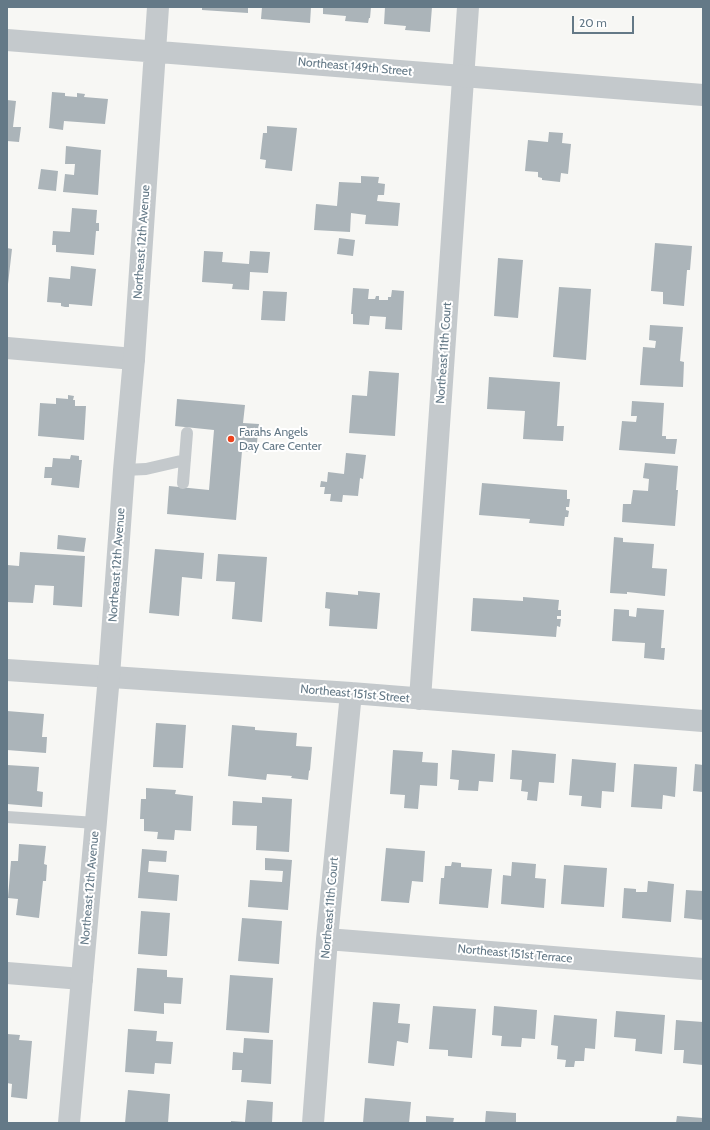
<!DOCTYPE html>
<html>
<head>
<meta charset="utf-8">
<style>
	body { margin:0 }
	#map { position:relative; width:710px; height:1130px; overflow:hidden; background:#f7f7f4; font-family:Cabin,sans-serif }
	canvas { display:block }
	.frame { position:absolute; inset:0; border:8px solid #647987; pointer-events:none }
	.scale { position:absolute; left:572px; top:16px; width:62px; height:18px; box-sizing:border-box; border:2px solid #647987; border-top:0; padding-left:5px; font-size:12px; line-height:14px; white-space:nowrap; color:#647987; -webkit-text-stroke:3px #fff; paint-order:stroke }
</style>
</head>
<body>
<div id="map">
<canvas width="710" height="1130"></canvas>
<div class="frame"></div>
<div class="scale">20 m</div>
</div>
<script>
const context = document.querySelector('canvas').getContext('2d');
context.lineJoin = 'round';
function fillPath(path, color) {
  context.fillStyle = color;
  context.fill(path, 'evenodd');
}
function trace(path, color, width, dash) {
  context.strokeStyle = color;
  context.lineWidth = width;
  context.lineCap = dash ? 'butt' : 'round';
  context.setLineDash(dash || []);
  context.stroke(path);
}
function drawText(font, color, halo, rows, align = 'center') {
  context.font = font + ' Cabin,sans-serif';
  context.lineWidth = 4;
  context.setLineDash([]);
  context.textBaseline = 'middle';
  context.strokeStyle = halo;
  context.fillStyle = color;
  for (const [text, x, y, turn = 0] of rows) {
    context.save();
    context.translate(x, y);
    context.rotate((+turn || 0) * Math.PI / 180);
    context.textAlign = isNaN(turn) ? turn : align;
    if (halo) context.strokeText(text, 0, 0);
    context.fillText(text, 0, 0);
    context.restore();
  }
}
fillPath(new Path2D(`
	M202,7H248V13L202,10Z
	M262,7H311L310,23L261,19Z
	M323,7H371L370,18H369L368,23L345,21L346,16L323,14Z
	M385,7H432L430,32L405,30L406,26L384,24Z
	M52,92L65,93V96L77,97V93L85,94L84,97L108,99L105,124L64,121L63,130L49,128Z
	M7,100L16,101L13,127H21L19,142L7,141Z
	M267,126L297,128L292,171L265,168L266,160L260,159L263,133H267Z
	M549,132L563,133L562,143L571,144L568,174L561,173L560,182L542,180V178L538,177V172L525,171L528,140L548,142Z
	M66,146L101,150L98,195L63,192L65,174L74,175L75,164H65Z
	M41,169L58,171L56,191L38,189Z
	M361,176L379,177L378,183L385,184L384,195H378L377,201L400,203L398,226L365,224L366,215L351,213L350,232L314,230L316,204L337,206L339,182L361,183Z
	M72,208L97,210L96,223H99V231H96L94,255L56,252V245H52L53,231L70,232Z
	M339,238L355,240L353,256L337,254Z
	M655,243L692,246L690,270H687L684,306L663,304V292L651,291Z
	M7,248L12,249L8,284H7Z
	M204,251L223,252L222,262L249,264L250,251L270,252L268,273L250,272L249,290L232,289L233,284L202,282Z
	M498,258L523,260L518,318L494,316Z
	M71,266L96,269L92,306L69,304V307H65L61,306V303L47,302L49,277L70,279Z
	M559,287L591,289L586,360L553,357Z
	M353,288L369,289L368,299H375L376,296H379V300H388V297H391L392,290L404,291L402,330L385,329L386,317L370,316L369,325L353,324V314H351Z
	M263,291L287,292L285,321L261,320Z
	M650,325L683,327L680,361L684,362L683,387L640,385L643,347L655,348L656,341L649,340Z
	M369,371L399,373L395,436L349,433L352,395L367,396Z
	M489,377L560,382L557,426H564L563,441L523,439L525,411L487,409Z
	M68,395L74,396L73,400H75V406H86L84,440L38,436L40,403L56,404V398L68,399Z
	M177,399L245,405L243,423L259,424L256,452L242,451L236,520L167,514L169,486L209,490L214,430L175,426Z
	M632,401L664,403L662,436H666V439H677L675,454L619,450L622,421L636,422L637,416H631Z
	M346,453L366,455L363,479L360,478L358,496L343,495L342,502L330,501L331,494H324L325,487H320L321,481L327,482L328,472L344,474Z
	M71,455L79,456V460H82L79,488L51,485L52,478H44L45,467H52L53,458L70,459Z
	M645,463L678,466L676,490H678L675,526L622,522L623,504H631L633,490L648,491L649,479L643,478Z
	M482,483L567,490V499H570L569,507H566V510L569,511L568,517H565L564,526L529,523L530,519L479,515Z
	M58,535L86,538L84,552L57,549Z
	M614,537L623,538V542L654,544L652,568L667,569L665,596L627,592V594L610,593Z
	M155,549L204,553L202,579L182,577L179,616L149,613Z
	M20,552L85,556L82,607L53,605L54,586L35,585L33,603L7,602V565L19,566Z
	M218,554L267,557L262,622L232,619L235,582L216,581Z
	M358,591L380,593L377,629L329,626L330,609L325,608L326,592L358,595Z
	M523,597L559,600L558,610H561V616H557V619H561L560,627L557,626L556,637L471,631L473,598L523,601Z
	M637,608L664,610L661,648H665L664,660L644,658L645,643L612,641L614,609L629,610V616L636,617Z
	M7,711L44,714L42,737H47L46,753L7,750Z
	M156,723L186,725L183,768L153,767Z
	M232,725L255,727V730L297,733L296,746L312,747L310,770L309,771L308,780L291,778L292,776L267,774L266,780L228,776Z
	M393,750L423,752L422,762L438,763L437,786L420,785L418,809L404,808L405,795L390,794Z
	M452,750L495,754L493,782L479,781L478,791L458,790L459,780L450,779Z
	M512,750L556,754L554,783L539,782L537,801L527,800L528,792L521,791L522,780L510,779Z
	M572,759L616,763L614,792L602,791L601,808L581,806L582,796L569,795Z
	M634,764L677,767L675,797L663,795L662,809L631,807Z
	M695,764L703,765V792L693,791Z
	M7,765L39,767L37,791L43,792L42,807L7,804Z
	M146,788L176,790L175,794L193,796L191,831L175,830L174,840L157,839L158,832L144,831V819H140L141,799H146Z
	M262,797L292,799L289,852L256,850L257,826L232,825L233,801L262,803Z
	M19,844L46,846L44,864L47,865L46,881H43L39,918L16,915L18,899L8,898L11,861H18Z
	M386,848L425,851L423,882L412,881L409,903L381,901Z
	M142,849L167,851L166,862L149,861L148,872L179,875L177,901L138,898Z
	M265,858L292,860L288,910L248,907L250,880L282,882L283,871L265,870Z
	M452,862L461,863V867L492,869L488,908L439,904L441,878H444L445,866H451Z
	M512,862L536,864L535,878L546,879L544,908L501,904L503,875L511,876Z
	M564,865L607,868L604,907L561,904Z
	M648,881L674,884L671,922L622,918L624,888L636,889V892H647Z
	M686,890L703,891V920L684,918Z
	M141,911L170,913L167,956H161L138,954Z
	M242,918L282,921L279,964L238,961Z
	M137,968L167,970V977L183,978L181,1004L164,1003V1014L134,1011Z
	M230,975L273,978L269,1033L226,1030Z
	M373,1002L400,1004L398,1023L410,1024L408,1043L397,1041L394,1066L368,1063Z
	M433,1006L476,1009L472,1058L448,1056V1050L429,1049Z
	M494,1006L537,1010L535,1039L522,1038L521,1047L501,1046L502,1036L492,1035Z
	M616,1011L665,1015L662,1054L635,1051L636,1039L614,1037Z
	M554,1015L597,1019L595,1049L585,1048L584,1061H575L574,1067H565L566,1060L557,1059L558,1046L551,1045Z
	M676,1020L703,1022V1065L683,1063L684,1050H674Z
	M128,1029L157,1031L156,1041L173,1042L171,1064L155,1063L154,1074L125,1072Z
	M7,1034L20,1035L19,1040L32,1041L27,1099L11,1097L12,1084L7,1083Z
	M244,1038L273,1040L271,1084L241,1082L242,1070H232L233,1052L243,1053Z
	M128,1090L170,1094L168,1123H125Z
	M365,1098L411,1102L409,1123H363Z
	M247,1100L273,1102L272,1123H231V1121L245,1122Z
	M486,1111L516,1113V1123H485Z
	M426,1116L454,1118L453,1123H426Z
	M677,1116L703,1118V1123H676Z`), '#abb4b9');
trace(new Path2D(`
	M124,470L146,469L185,460
	M183,483L187,433
	M7,817L96,823`), '#c4c9cc', 12);
trace(new Path2D(`
	M7,348L134,359
	M7,670L351,693L703,721
	M420,699L468,7
	M327,939L703,969
	M7,973L82,979
	M313,1123L327,939L351,693`), '#c4c9cc', 22);
trace(new Path2D(`
	M7,40L703,95
	M69,1123L109,676L124,470L134,359L158,7`), '#c4c9cc', 22);
for (const [x, y, r, color] of [
	[231,439,4,"#ed431e"]
]) {
  const dot = new Path2D();
  dot.arc(x, y, r, 0, 2 * Math.PI);
  context.fillStyle = color;
  context.fill(dot);
  trace(dot, '#fff', 1.5);
}
drawText('12px', '#647987', '#fff', [
	["Northeast 149th Street",355,67,5],
	["Northeast 12th Avenue",142,242,-86],
	["Northeast 11th Court",444,353,-86],
	["Northeast 12th Avenue",117,565,-86],
	["Northeast 151st Street",355,694,5],
	["Northeast 12th Avenue",90,888,-85],
	["Northeast 11th Court",330,908,-85],
	["Northeast 151st Terrace",515,954,5]
]);
drawText('12px', '#647987', '#fff', [
	["Farahs Angels",239,432],
	["Day Care Center",239,446]
], 'left');
</script>
</body>
</html>
